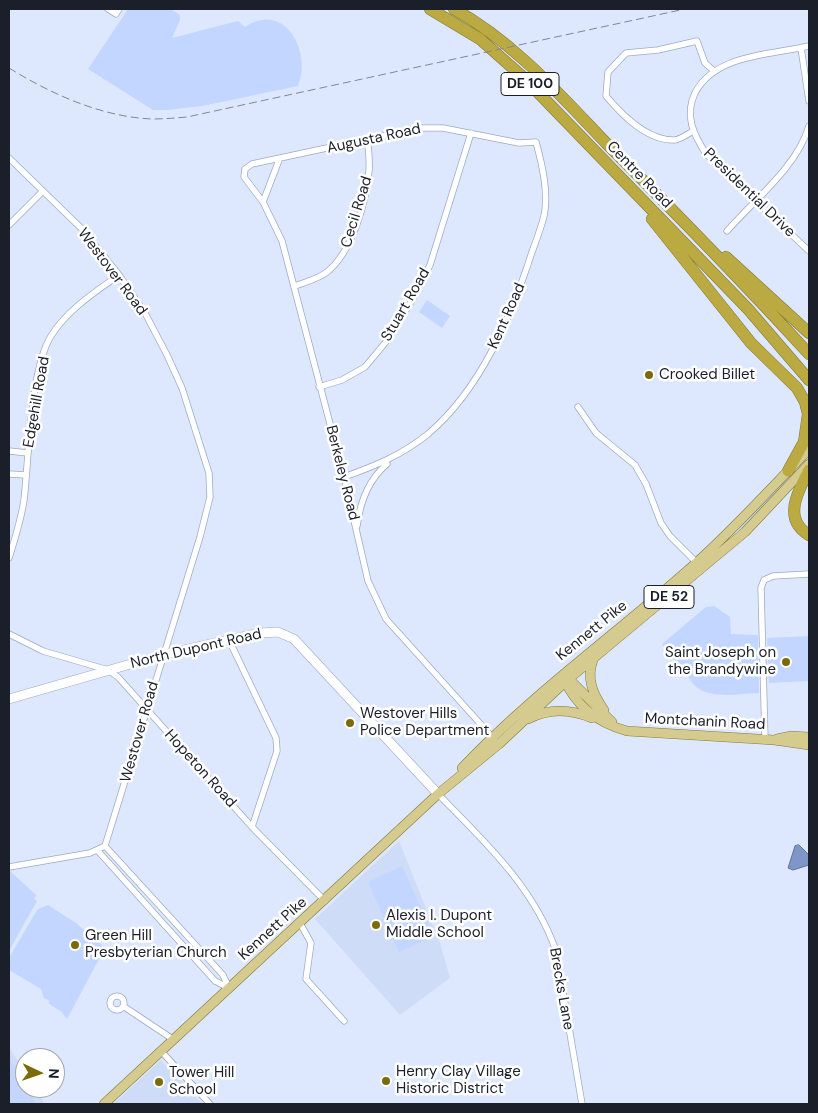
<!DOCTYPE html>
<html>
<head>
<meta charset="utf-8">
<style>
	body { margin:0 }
	#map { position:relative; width:818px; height:1113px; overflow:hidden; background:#dde8ff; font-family:"DM Sans",sans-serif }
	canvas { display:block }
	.frame { position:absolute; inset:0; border:10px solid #1a1f29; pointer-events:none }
	.north { position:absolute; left:15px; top:1048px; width:50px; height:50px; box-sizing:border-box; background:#fff; border:1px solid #a3a5a9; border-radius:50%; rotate:93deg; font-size:14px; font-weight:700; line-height:20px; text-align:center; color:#1a1f29 }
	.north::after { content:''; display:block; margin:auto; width:18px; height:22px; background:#7b6b05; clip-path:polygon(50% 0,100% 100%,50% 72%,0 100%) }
</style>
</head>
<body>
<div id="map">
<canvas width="818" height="1113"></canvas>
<div class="frame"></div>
<div class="north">N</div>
</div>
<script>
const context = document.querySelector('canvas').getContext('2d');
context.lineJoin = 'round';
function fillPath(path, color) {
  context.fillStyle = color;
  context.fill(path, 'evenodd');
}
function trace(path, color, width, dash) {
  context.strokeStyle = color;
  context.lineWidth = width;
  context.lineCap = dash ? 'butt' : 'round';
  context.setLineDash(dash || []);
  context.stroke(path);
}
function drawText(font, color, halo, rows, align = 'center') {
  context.font = font + ' "DM Sans",sans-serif';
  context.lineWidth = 5;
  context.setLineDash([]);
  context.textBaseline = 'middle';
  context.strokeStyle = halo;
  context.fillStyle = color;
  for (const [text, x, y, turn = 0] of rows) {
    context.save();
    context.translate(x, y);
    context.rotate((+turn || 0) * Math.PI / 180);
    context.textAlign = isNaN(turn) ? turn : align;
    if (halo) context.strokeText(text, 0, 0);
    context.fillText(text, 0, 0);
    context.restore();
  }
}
fillPath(new Path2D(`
	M399,841L440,943L450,978L400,1015L315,919Z
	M9,1047L25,1073V1088H35L45,1104H9Z
	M161,1060L202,1104H113Z`), '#cedcf8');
fillPath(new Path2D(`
	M128,9H171L180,15V20L172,38L238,21L245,27C285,0 312,52 298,86L202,106L168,110H153L88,69Z
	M427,300L450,316L442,328L419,312Z
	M809,454V459L738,532L739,529Z
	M714,606L730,617L731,634L758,635L759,693C732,694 696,703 686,671L681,678L677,664L662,644L706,607Z
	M809,636V681L769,683L767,638Z
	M402,866L434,936L399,952L368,882Z
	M9,870L36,895L34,899L37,901L9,951Z
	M48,905L76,923L105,948L67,1019L62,1012L48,1003L50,1001L44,998L41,989L9,970V958L34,915L38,909Z
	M9,1058L36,1104H9Z`), '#c2d6ff');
const water = new Path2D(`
	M799,845L809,855V865L793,870L788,868L795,846Z`);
fillPath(water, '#7e96c8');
trace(water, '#607298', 1);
const street = new Path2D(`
	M108,9L116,14L119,9
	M809,46C771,55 715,54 695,93C684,116 694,135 706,154L809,251
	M801,48L809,101
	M693,131C688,134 681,139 675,140C647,141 622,115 606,96L608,72L626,53L658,50L697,41L705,63L714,71
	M9,158L81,228L119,275L145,313L167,355L182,388L209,473L210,497L200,537L105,846
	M263,202L279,160
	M9,225L42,192
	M727,231C755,199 797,167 809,126
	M295,286C305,282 318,279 327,272C352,252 366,203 369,171C370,161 368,150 368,140
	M319,387L342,380L365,367L385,343L411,302L430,265L471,133
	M578,407L596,433L635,465L646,484L661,523L670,536L699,565
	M9,451L28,453
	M9,474L26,475
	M344,477C375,466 402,455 428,434C481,389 511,317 532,252C536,241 541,228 544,216C549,193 542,164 536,142L519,143L443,128H420L252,164L245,169L244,177L263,202L282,241L344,477L368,581L386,619L494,739
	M357,526C360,503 369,479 387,464
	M9,558C15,539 21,520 24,500C29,458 30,370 51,336C67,310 95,292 119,275
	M9,634L43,651L108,670L118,677L252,827L325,901
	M229,640L276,738L277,751L252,827
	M765,739L761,588L764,580L773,576L809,574
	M438,794C484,841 534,887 556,951L582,1104
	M105,846L223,975L229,988
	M98,851L215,981L229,988
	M9,867L90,853L105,846
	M300,923L311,943L306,979L344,1021
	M110 1003a7 7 0 1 1 14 0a7 7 0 1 1-14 0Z
	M123,1006L174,1040
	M161,1051L210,1104`);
const secondary = new Path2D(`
	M9,699L162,655L260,633L278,632L294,639L438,794`);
const primary = new Path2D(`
	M593,660C586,679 593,694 604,710
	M566,676L612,722
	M564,679C576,706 598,723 627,731L774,740L809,745
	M528,719C550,708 570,709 592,718
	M777,739L791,736L809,737
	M462,768C534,692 619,632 696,563C736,527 772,487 809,449
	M104,1104L438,794L499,744L565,682L745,532L809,464`);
const highway = new Path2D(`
	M430,9L480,39L524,78L748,309L809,380
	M454,9C514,42 560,95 607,144C676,213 744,283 809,354
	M652,219L751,343L797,388L805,402L808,414L804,442L788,471
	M726,257L809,333
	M809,470C798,491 782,519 809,535`);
trace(street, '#9daac5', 7);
trace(secondary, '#9daac5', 10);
trace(primary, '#837939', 10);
trace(highway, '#837939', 12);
trace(street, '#fff', 5.5);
trace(secondary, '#fff', 9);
trace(primary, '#d6cb8e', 9);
trace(highway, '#bba942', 11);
trace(new Path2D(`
	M9,68C51,94 102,117 152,119C164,119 175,118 187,117L685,9`), '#7e8697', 1, [8, 4]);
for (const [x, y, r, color] of [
	[649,375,5,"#7b6b05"],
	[786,662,5,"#7b6b05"],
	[350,723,5,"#7b6b05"],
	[376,925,5,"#7b6b05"],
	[75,945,5,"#7b6b05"],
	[386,1081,5,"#7b6b05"],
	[159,1082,5,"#7b6b05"]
]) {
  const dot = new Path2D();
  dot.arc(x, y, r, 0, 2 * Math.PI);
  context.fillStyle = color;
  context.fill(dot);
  trace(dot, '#fff', 2);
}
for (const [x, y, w] of [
	[530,84,58],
	[669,597,50]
]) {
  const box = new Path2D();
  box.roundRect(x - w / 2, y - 11.5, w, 23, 4);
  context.fillStyle = '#fff';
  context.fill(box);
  trace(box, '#1a1f29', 1);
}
drawText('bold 14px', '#1a1f29', null, [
	["DE 100",530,84],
	["DE 52",669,597]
]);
drawText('15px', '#1a1f29', '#fff', [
	["Augusta Road",374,139,-12],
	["Centre Road",639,175,46],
	["Presidential Drive",749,193,44],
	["Cecil Road",357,212,-73],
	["Westover Road",112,272,53],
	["Stuart Road",406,305,-60],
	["Kent Road",507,316,-66],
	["Edgehill Road",37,402,-80],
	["Berkeley Road",342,473,76],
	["Kennett Pike",592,631,-39],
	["North Dupont Road",196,649,-13],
	["Montchanin Road",705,722,3],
	["Westover Road",140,732,-74],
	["Hopeton Road",200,769,48],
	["Kennett Pike",273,929,-42],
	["Brecks Lane",561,989,80]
]);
drawText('15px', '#1a1f29', '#fff', [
	["Crooked Billet",659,375],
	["Saint Joseph on",776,653,"right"],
	["the Brandywine",776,670,"right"],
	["Westover Hills",360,714],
	["Police Department",360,731],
	["Alexis I. Dupont",386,916],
	["Middle School",386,933],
	["Green Hill",85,936],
	["Presbyterian Church",85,953],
	["Henry Clay Village",396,1072],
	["Historic District",396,1089],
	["Tower Hill",169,1073],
	["School",169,1090]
], 'left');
</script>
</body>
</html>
